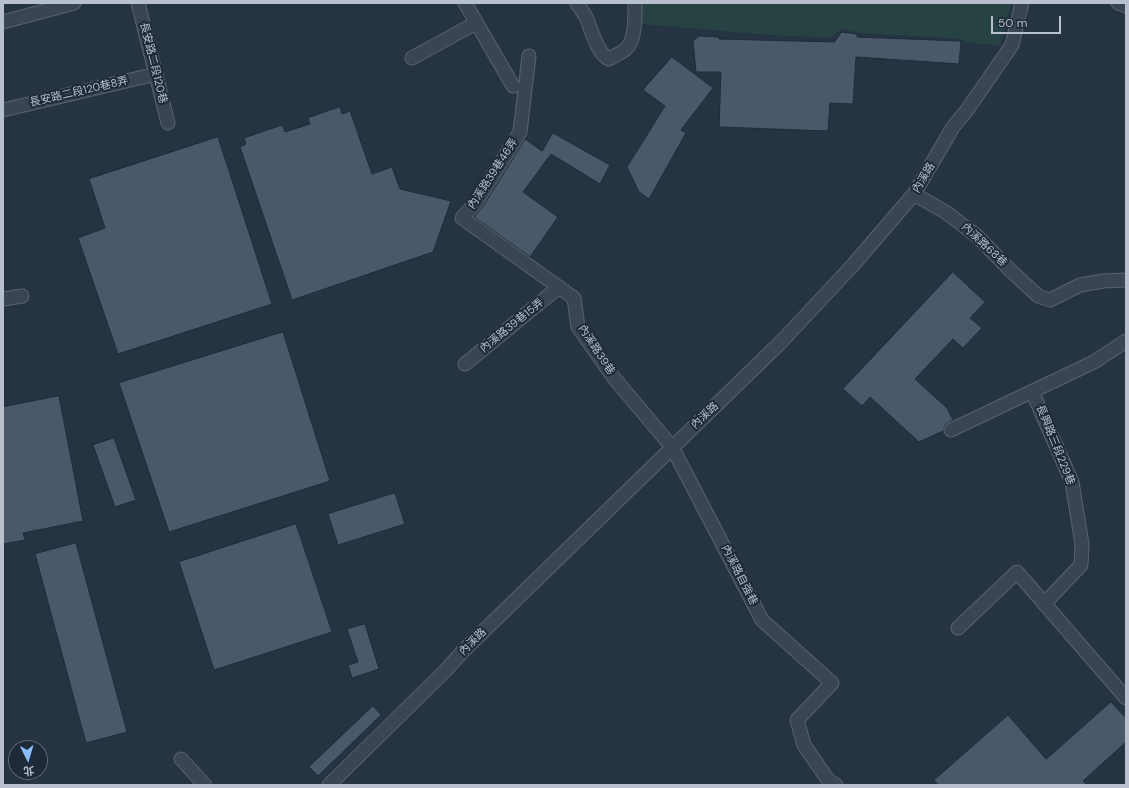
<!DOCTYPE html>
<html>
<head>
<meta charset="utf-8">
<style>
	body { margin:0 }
	#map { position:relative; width:1129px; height:788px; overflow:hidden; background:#253343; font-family:"DM Sans","Noto Sans TC",sans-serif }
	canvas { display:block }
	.frame { position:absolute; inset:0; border:4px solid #b7c0cc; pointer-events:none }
	.north { position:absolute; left:8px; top:740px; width:40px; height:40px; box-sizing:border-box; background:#1e2a37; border:1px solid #5b6673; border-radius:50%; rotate:175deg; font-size:11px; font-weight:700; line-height:16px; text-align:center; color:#b7c0cc }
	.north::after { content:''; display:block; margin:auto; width:14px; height:18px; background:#8cbdfc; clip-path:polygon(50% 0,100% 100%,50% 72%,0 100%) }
	.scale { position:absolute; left:991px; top:16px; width:70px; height:18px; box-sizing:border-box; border:2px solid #b7c0cc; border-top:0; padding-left:5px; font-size:12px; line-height:14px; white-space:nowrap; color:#b7c0cc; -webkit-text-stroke:3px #1e2a37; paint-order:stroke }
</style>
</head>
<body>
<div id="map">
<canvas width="1129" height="788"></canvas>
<div class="frame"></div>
<div class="north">北</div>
<div class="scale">50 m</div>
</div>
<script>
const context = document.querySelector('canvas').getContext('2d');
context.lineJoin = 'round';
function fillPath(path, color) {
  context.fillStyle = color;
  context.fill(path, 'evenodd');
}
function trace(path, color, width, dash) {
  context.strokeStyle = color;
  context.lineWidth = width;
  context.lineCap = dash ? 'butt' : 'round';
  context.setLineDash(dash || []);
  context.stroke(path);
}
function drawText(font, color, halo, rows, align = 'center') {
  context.font = font + ' "DM Sans","Noto Sans TC",sans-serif';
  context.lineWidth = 4;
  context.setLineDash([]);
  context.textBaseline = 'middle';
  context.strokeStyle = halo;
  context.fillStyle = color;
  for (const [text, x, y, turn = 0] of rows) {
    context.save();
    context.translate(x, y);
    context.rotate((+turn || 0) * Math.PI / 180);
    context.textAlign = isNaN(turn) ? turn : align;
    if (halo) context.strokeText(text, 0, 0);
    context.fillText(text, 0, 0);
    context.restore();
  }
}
fillPath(new Path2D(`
	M642,3H1011L1000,46L964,42L962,39L860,33L841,29L831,38L769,35L642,24Z`), '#274243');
const building = new Path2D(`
	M842,32L857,34V37L961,41L959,64L856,57L853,104L830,103L828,131L719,127L721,72H696L693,41L699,36L719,37V39L834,42Z
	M672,57L713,88L681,130L686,133L649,199L639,192L627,167L665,106L643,90Z
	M340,107L342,114L350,111L372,174L392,167L400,189L451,201L433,252L292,300L240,147L246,144L244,138L282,125L285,132L310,124L308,118Z
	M553,133L610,165L600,184L551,154L523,192L558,217L530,257L474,217L482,208L525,139L542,151Z
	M218,137L272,304L118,354L78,238L105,228L89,179Z
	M953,272L985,302L970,318L982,328L963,348L953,339L915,379L947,408L953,420L945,425L943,431L919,442L870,397L862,406L843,389Z
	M283,332L330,481L169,532L119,383Z
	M59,396L83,521L23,533L25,540L3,544V407Z
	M114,438L136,500L115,507L93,445Z
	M395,493L405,524L338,545L328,514Z
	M296,524L332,632L214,670L179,562Z
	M76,543L127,732L86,743L35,554Z
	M365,624L379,669L352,678L348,665L358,662L347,629Z
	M1111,702L1126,718V742L1083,781L1087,785H938L934,780L1008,715L1046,759Z
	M373,706L381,715L318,776L309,767Z`);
fillPath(building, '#495969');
trace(building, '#202c39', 1);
const minor = new Path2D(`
	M138,3L168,123
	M465,3L513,86
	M577,3C580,8 583,12 586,17C591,28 597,54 609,59C614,56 621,53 626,49C636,40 635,16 635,3
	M1118,3L1126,6
	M3,22L74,3
	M529,56L520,132L475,204L462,218L574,298L578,327L614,378L672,447L762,620L832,683L797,720L804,745L828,780L836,785
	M412,58L476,23
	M3,110L156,74
	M914,194L947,213L977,236L1010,270L1038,296L1050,300L1080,285L1103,281L1126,280
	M3,299L22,296
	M465,364L559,287
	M1032,391L1072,482L1082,544L1081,565L1044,604
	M951,430L1094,362L1126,341
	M958,628L1017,572L1126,698
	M181,759L205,785
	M329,785L445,671L463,651L781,342L853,265L914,194L953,127L967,110L1012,45L1022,3`);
trace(minor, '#58636f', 15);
trace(minor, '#3a4552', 13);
drawText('11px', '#b7c0cc', '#1e2a37', [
	["長安路二段120巷",153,63,76],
	["長安路二段120巷8弄",79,92,-13],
	["內溪路39巷46弄",493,174,-57],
	["內溪路",924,178,-59],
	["內溪路68巷",984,245,43],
	["內溪路39巷15弄",512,326,-39],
	["內溪路39巷",596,350,57],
	["內溪路",705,416,-43],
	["長興路三段229巷",1055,445,68],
	["內溪路自強巷",739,575,63],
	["內溪路",473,642,-45]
]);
</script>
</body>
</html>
